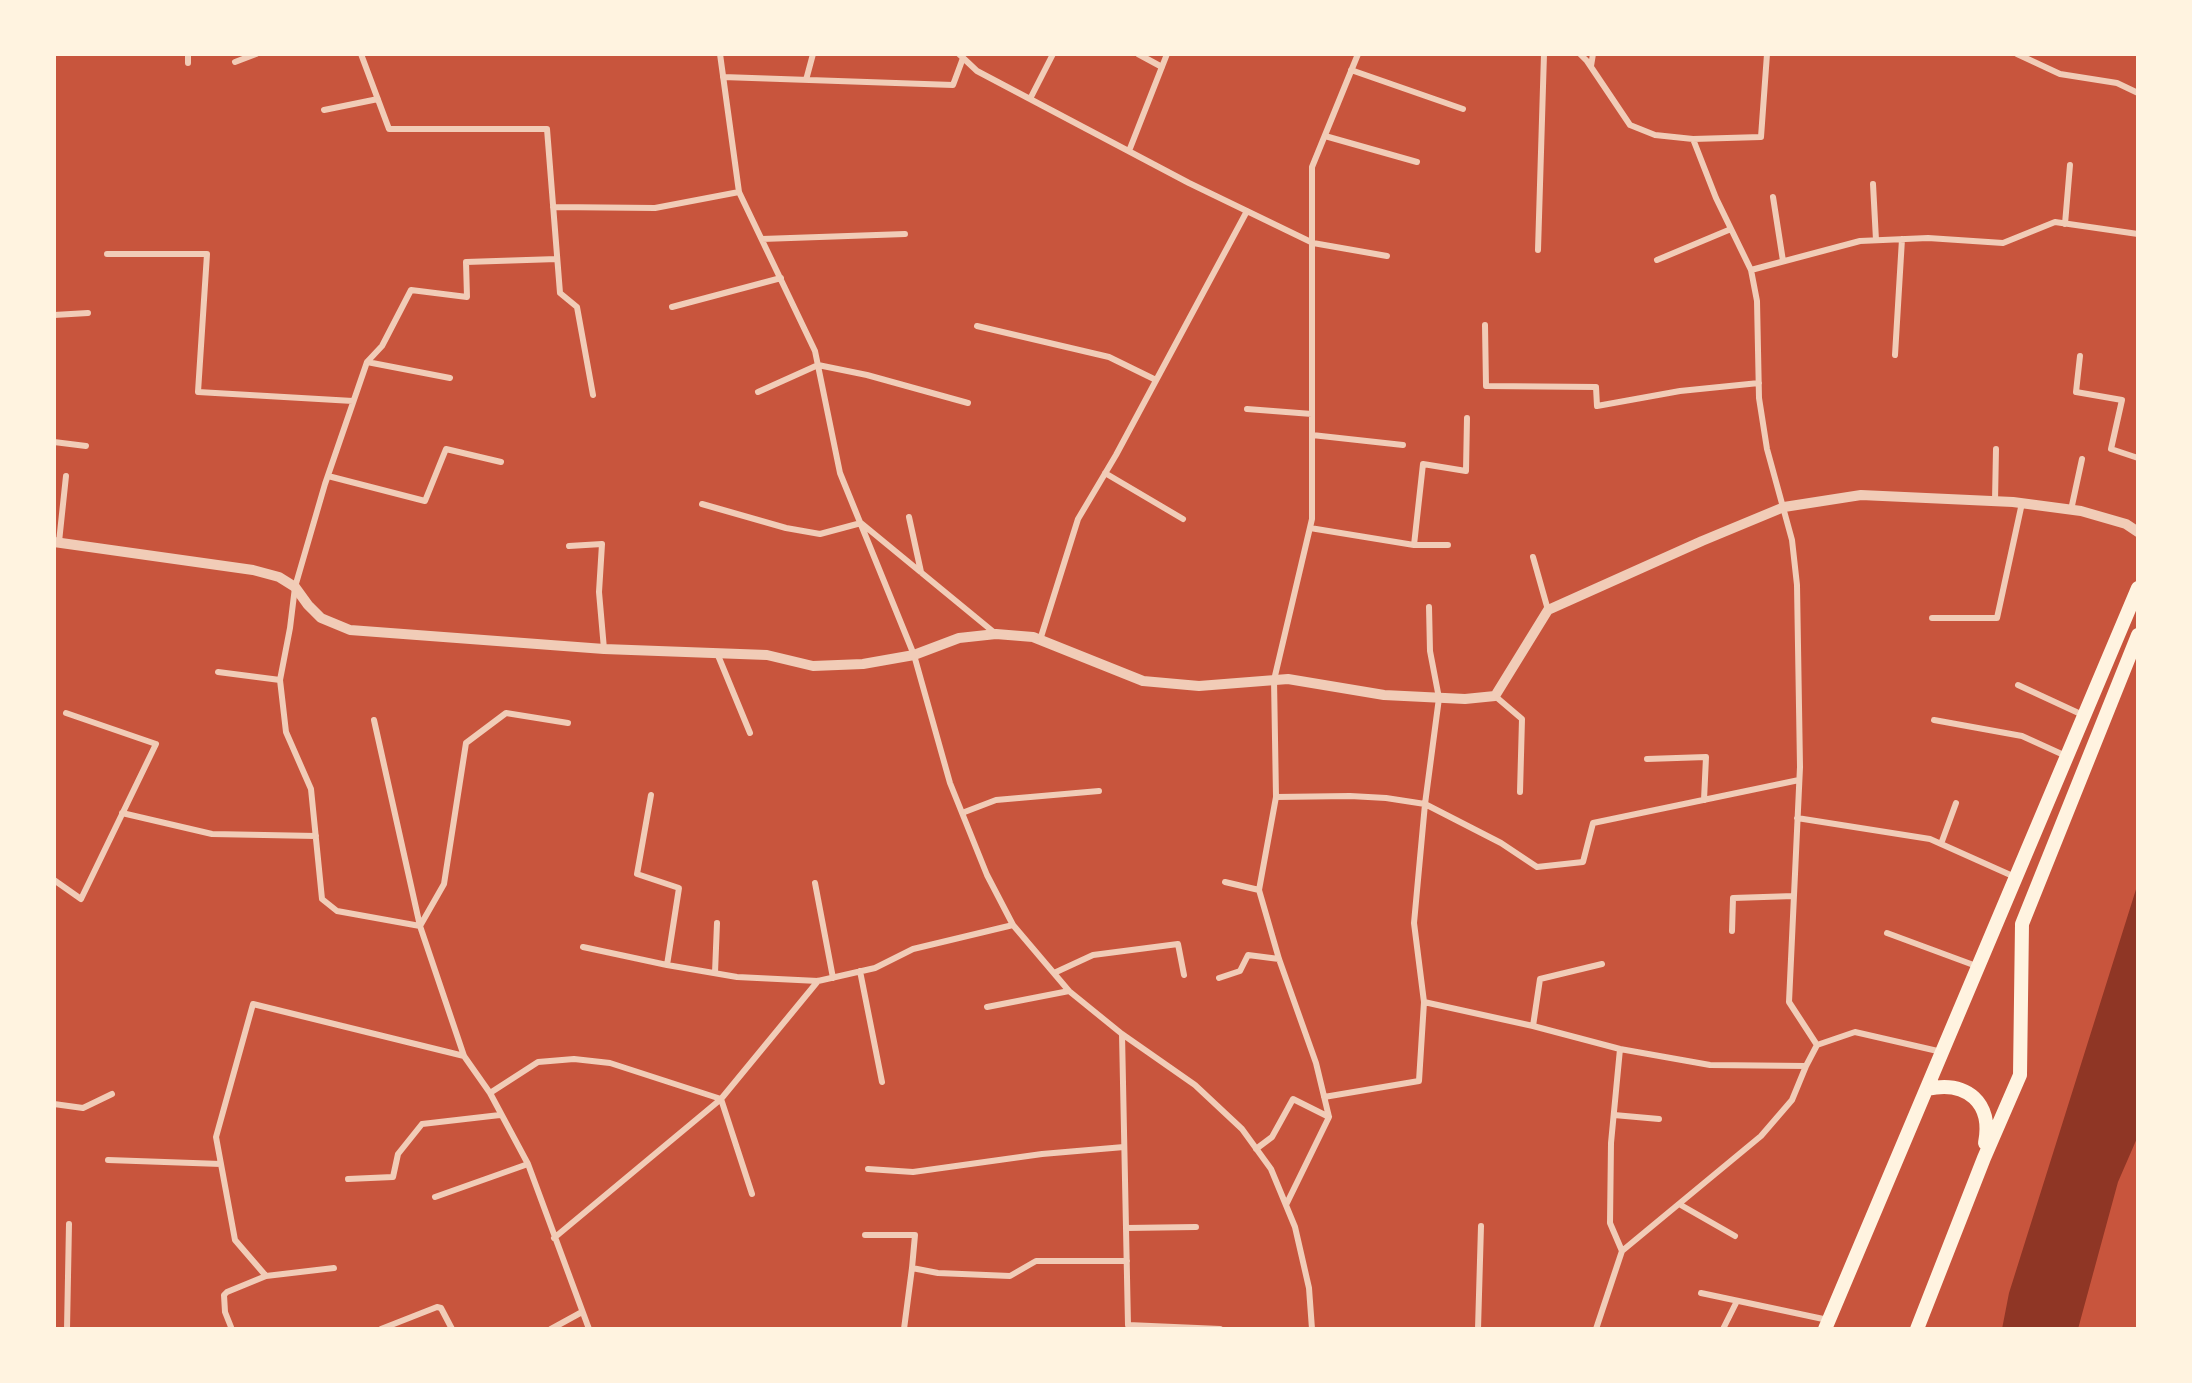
<!DOCTYPE html>
<html>
<head>
<meta charset="utf-8">
<style>
	body { margin:0 }
	#map { position:relative; width:2192px; height:1383px; overflow:hidden; background:#c8553d; font-family:Quicksand,sans-serif }
	canvas { display:block }
	.frame { position:absolute; inset:0; border:56px solid #fff3e0; pointer-events:none }
</style>
</head>
<body>
<div id="map">
<canvas width="2192" height="1383"></canvas>
<div class="frame"></div>
</div>
<script>
const context = document.querySelector('canvas').getContext('2d');
context.lineJoin = 'round';
function fillPath(path, color) {
  context.fillStyle = color;
  context.fill(path, 'evenodd');
}
function trace(path, color, width, dash) {
  context.strokeStyle = color;
  context.lineWidth = width;
  context.lineCap = dash ? 'butt' : 'round';
  context.setLineDash(dash || []);
  context.stroke(path);
}
fillPath(new Path2D(`
	M2138,883V1136L2118,1182L2078,1329H2002L2009,1293Z`), '#8f3625');
trace(new Path2D(`
	M188,54V63
	M361,54L389,129H547L560,293L577,307L593,395
	M720,54L739,192L815,351L840,473L914,655L950,783L987,875L1013,925L1069,991L1122,1034L1195,1085L1242,1129L1271,1169L1295,1227L1309,1288L1312,1329
	M959,54L977,71L1189,183L1313,243L1387,256
	M1138,54L1162,67
	M1580,54L1587,61L1630,125L1655,135L1693,139L1716,198L1751,270L1757,301L1759,398L1767,449L1792,540L1797,585L1800,767L1789,1002L1817,1045
	M2017,54L2060,74L2117,83L2138,93
	M235,62L256,54
	M1591,66L1593,54
	M1351,70L1463,109
	M723,77L953,85L963,58
	M806,80L813,54
	M1030,99L1053,54
	M324,110L378,99
	M1325,136L1417,162
	M1693,139L1761,137L1767,54
	M1129,151L1167,54
	M1873,184L1876,240
	M1773,197L1783,261
	M553,207L655,208L739,192
	M2065,224L2070,165
	M762,239L905,234
	M1538,250L1544,54
	M107,254H207L198,392L353,401
	M1657,260L1731,229
	M1751,270L1860,241L1928,238L2003,243L2055,222L2138,234
	M672,307L781,278
	M54,315L88,313
	M1485,325L1486,386L1596,387L1597,406L1680,391L1759,383
	M977,326L1109,357L1156,380
	M1895,355L1902,239
	M2080,356L2076,392L2122,400L2111,449L2138,458
	M367,362L450,378
	M758,392L818,365L867,375L968,403
	M1247,409L1312,414
	M1312,435L1403,445
	M54,442L86,446
	M1105,473L1183,519
	M328,476L425,501L446,449L501,462
	M1995,501L1996,449
	M702,504L786,528L820,534L861,523L996,634
	M2071,510L2082,459
	M909,517L921,572
	M1310,528L1414,545L1423,464L1466,471L1467,418
	M59,542L66,476
	M1414,545H1448
	M569,546L602,544L599,592L604,649
	M1533,557L1548,610
	M1932,618H1997L2022,503
	M1040,640L1078,519L1116,455L1247,211
	M717,653L750,733
	M218,672L280,680
	M2018,685L2085,716
	M1495,696L1522,719L1520,792
	M374,720L420,926L464,1056L490,1093L528,1164L589,1329
	M1934,720L2022,736L2066,756
	M1647,759L1706,757L1704,800
	M651,795L637,874L679,888L667,965
	M1276,797L1350,796L1386,798L1425,804L1501,843L1537,867L1583,862L1593,823L1799,780
	M122,813L212,834L316,836
	M962,813L996,800L1099,791
	M1797,818L1930,839L2015,877
	M1941,844L1956,803
	M54,880L81,899L156,744L66,713
	M1225,882L1259,890
	M815,883L833,978
	M420,926L337,911L322,899L311,789L286,732L280,680L290,628L295,587L325,484L367,362L382,346L411,290L467,297L466,262L557,259
	M420,926L444,884L466,743L506,713L568,723
	M1732,931L1733,898L1794,896
	M1887,933L1979,967
	M583,947L667,965L737,977L818,981L875,968L913,949L1013,925
	M860,971L882,1082
	M715,973L717,923
	M1054,973L1093,955L1178,944L1184,975
	M1219,978L1240,971L1248,955L1279,959
	M1424,1002L1533,1026L1620,1049L1710,1065L1806,1066L1817,1045L1855,1032L1942,1052
	M987,1007L1069,991
	M1533,1026L1540,979L1602,964
	M1122,1034L1128,1325L1220,1329
	M1620,1049L1611,1143L1610,1223L1622,1251
	M490,1093L538,1062L574,1059L610,1063L721,1099L752,1194
	M1324,1097L1419,1081L1424,1002L1414,923L1425,804L1439,698L1430,651L1429,607
	M54,1104L83,1108L112,1094
	M1614,1115L1659,1119
	M1256,1149L1272,1137L1293,1099L1329,1117
	M108,1160L221,1164
	M868,1169L913,1172L1042,1154L1124,1147
	M348,1179L393,1177L398,1154L422,1124L500,1115
	M435,1197L528,1164
	M1679,1204L1735,1236
	M1286,1205L1329,1117L1316,1063L1279,959L1259,890L1276,797L1274,680L1312,519V167L1358,54
	M1126,1228L1196,1227
	M865,1235H915L912,1268
	M554,1238L721,1099L818,981
	M266,1276L334,1268
	M1701,1293L1828,1320
	M231,1327L225,1312L224,1295L227,1292L266,1276L235,1240L216,1137L253,1004L464,1056
	M67,1329L69,1224
	M381,1329L437,1307L441,1308L452,1329
	M551,1329L582,1312
	M904,1329L912,1268L938,1273L1010,1276L1036,1261H1127
	M1478,1329L1481,1226
	M1596,1329L1622,1251L1761,1136L1792,1100L1806,1066
	M1723,1329L1737,1301`), '#f1ccb7', 6);
trace(new Path2D(`
	M54,542L253,570L279,577L295,587L308,605L321,618L350,630L604,649L767,655L813,666L863,664L914,655L959,638L996,634L1033,637L1143,681L1199,686L1288,679L1384,695L1465,699L1495,696L1548,610L1702,541L1784,507L1861,495L2013,502L2081,511L2126,524L2138,532`), '#f1ccb7', 10);
trace(new Path2D(`
	M1927,1089C1967,1080 1993,1103 1985,1143
	M1825,1329L2138,588
	M1917,1329L1984,1158L2020,1075L2022,924L2138,635`), '#fff3e0', 14);
</script>
</body>
</html>
